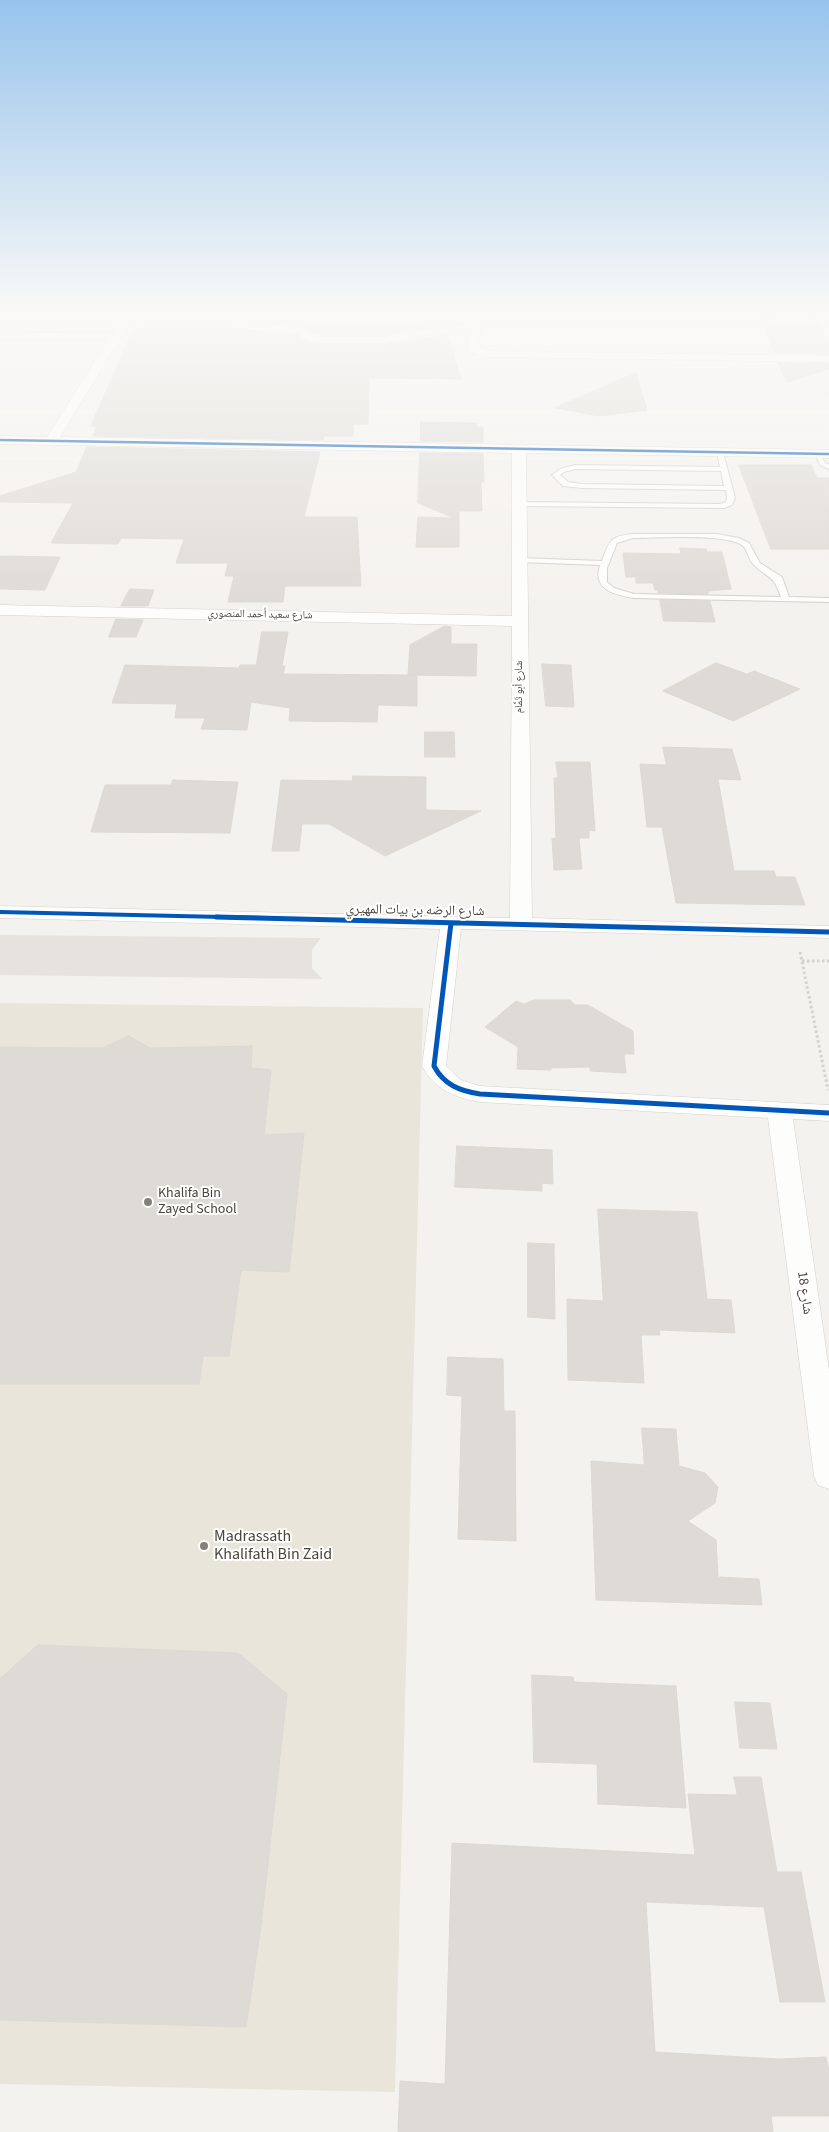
<!DOCTYPE html>
<html>
<head>
<meta charset="utf-8">
<style>
	body { margin:0 }
	canvas { display:block; background:#f4f2ee }
</style>
</head>
<body>
<canvas width="829" height="2132"></canvas>
<script>
const context = document.querySelector('canvas').getContext('2d');
context.lineJoin = 'round';
function fillPath(path, color) {
  context.fillStyle = color;
  context.fill(path, 'evenodd');
}
function trace(path, color, width, dash) {
  context.strokeStyle = color;
  context.lineWidth = width;
  context.lineCap = dash ? 'butt' : 'round';
  context.setLineDash(dash || []);
  context.stroke(path);
}
function drawText(font, color, halo, rows, align = 'center') {
  context.font = font + ' "Source Sans 3","Noto Naskh Arabic",sans-serif';
  context.lineWidth = 4;
  context.setLineDash([]);
  context.textBaseline = 'middle';
  context.strokeStyle = halo;
  context.fillStyle = color;
  for (const [text, x, y, turn = 0] of rows) {
    context.save();
    context.translate(x, y);
    context.rotate((+turn || 0) * Math.PI / 180);
    context.textAlign = isNaN(turn) ? turn : align;
    if (halo) context.strokeText(text, 0, 0);
    context.fillText(text, 0, 0);
    context.restore();
  }
}
fillPath(new Path2D(`
	M0,1003L423,1008L395,2092L0,2084Z`), '#eae5da');
fillPath(new Path2D(`
	M0,935L321,938L312,950V968L322,979L0,975Z`), '#e6e3df');
const building = new Path2D(`
	M249,312H447V326H432L383,335H325L316,333L300,325L246,321Z
	M758,313L814,314L829,343V354L775,353Z
	M134,329L243,330L296,335L308,342L325,345H383L447,335L461,379L369,378L368,424H353V436H324L323,440L93,436L97,426H91Z
	M779,363L829,364V369L787,382Z
	M636,373L647,410L599,416L555,408Z
	M421,422L476,423V427H483V442L421,441Z
	M87,447L320,452L304,517H357L361,586H285L283,602H228L234,576H225L228,563H176L184,539L121,538L118,544L51,543L73,503L0,502V496L76,472Z
	M420,453L483,454L484,482H481L482,511H459V547H416L418,517L454,518L418,503Z
	M739,465H811L817,478H829V549H771Z
	M680,548L706,549L707,552H722L731,589L708,591V594L658,593V590H655L653,583H636V577H626L623,553L681,554Z
	M0,556L60,557L45,590L0,589Z
	M130,589L154,590L148,606H121Z
	M660,600L710,601L715,622L664,621Z
	M116,619L143,620L136,637H109Z
	M445,626L451,627V644H477L476,676L408,675L410,645Z
	M262,632H288L282,666H285L283,674L417,675V706L378,705L377,722L289,721L290,708L251,702L247,730L201,729L205,718H175L177,704L112,703L125,665L239,668L240,665H256Z
	M716,663L747,674L754,671L800,689L733,721L663,691Z
	M542,664L571,665L574,707L546,706Z
	M425,732H454L455,757H425Z
	M663,747L732,749L741,780L718,779L734,871H774L776,877H795L805,905L676,903L662,827H647L640,764L666,765Z
	M556,762H590L595,831L589,830V838H579L582,869L554,870L552,838L556,839L554,778H558Z
	M353,776L426,777V810L481,811L385,856L329,824H302L299,851H272L281,780L352,781Z
	M173,780L238,782L230,833L91,832L105,785H171Z
	M534,1000H570L575,1005H588L633,1031L634,1054H624L626,1073L590,1071V1067L551,1068V1070L517,1069L518,1047L485,1027L516,1001L524,1004Z
	M129,1036L150,1048L252,1046L251,1068L271,1070L264,1135L304,1133L289,1272L241,1270L229,1356H203L199,1384H0V1047L102,1048Z
	M457,1146L552,1150L553,1184L542,1183V1191L455,1187Z
	M598,1209L697,1212L707,1299L731,1300L735,1333L659,1330L660,1335H641L644,1383L568,1380L567,1299L603,1301Z
	M528,1243L554,1244L555,1319L528,1317Z
	M448,1357L503,1359L504,1411H515L516,1541L458,1539L462,1396L447,1395Z
	M642,1428L676,1429L679,1466L705,1473L718,1487L715,1503L688,1521L716,1540L718,1577L759,1579L762,1605L596,1600L591,1461L644,1465Z
	M38,1645L238,1653L287,1694L261,1926L246,2027L0,2020V1679Z
	M532,1675L573,1677L574,1682L676,1686L686,1808L598,1804L597,1764L534,1762Z
	M735,1702L770,1703L777,1749L740,1748Z
	M734,1777H761L777,1872H801L825,2002H780L764,1907L646,1902L655,2052L779,2059L826,2057L829,2071V2116H771L773,2132H398L400,2081L445,2084L452,1843L695,1855L688,1794L737,1795Z`);
fillPath(building, '#dedbd6');
trace(building, '#dcd9d4', 1);
const service = new Path2D(`
	M720,450L723,452L735,498L732,505L724,508L519,506L515,504L519,502L720,504L726,502L727,498L726,490L582,488L563,486L552,475L560,469L575,465L720,467L717,452ZM575,469L721,471L724,486L582,484L568,482L560,475L564,472Z
	M815,453H819L825,463L829,464V469L820,465Z
	M717,534L739,538L749,543L760,563L782,577L789,597L829,598V602L634,598C615,595 592,590 600,565L519,562L515,560L519,558L602,561C610,540 610,536 633,534ZM633,538C654,538 729,533 743,546C748,551 749,561 755,566C770,580 773,574 781,597L634,594L614,588L607,582V568L617,543Z`);
const minor = new Path2D(`
	M127,311H137L135,315L218,317L258,325L300,327L315,335L325,337H383L432,328L470,327L472,311H482L479,347L488,351L829,356V362L487,357L469,351V333L432,334L383,343H325L308,340L297,333L258,331L218,323L131,321L60,437L829,450V458L526,453L532,918L829,926V938L461,929L446,1066L461,1080L480,1086L829,1105V1121L793,1119L829,1370V1489L818,1485L814,1476L768,1118L480,1102C454,1097 435,1090 422,1066L440,929L0,918V906L510,918L512,626L0,615V605L512,616V453L0,444V436L47,437L108,340L0,338V332L112,334Z`);
trace(service, '#d2d0cb', 2);
trace(minor, '#d2d0cb', 1);
trace(new Path2D(`
	M800,952L828,1090
	M802,961H829`), '#d3d2cc', 3, [2.5, 2.5]);
fillPath(service, '#fdfdfc');
fillPath(minor, '#fdfdfc');
trace(new Path2D(`
	M0,440L829,454`), '#0057b8', 2.5);
trace(new Path2D(`
	M0,912L267,918`), '#0057b8', 4);
trace(new Path2D(`
	M216,917L829,932
	M451,923L434,1066C444,1085 460,1091 480,1094L829,1113`), '#0057b8', 5);
const sky = context.createLinearGradient(0, 0, 0, 610);
sky.addColorStop(0, '#98c4ec');
sky.addColorStop(0.51, '#faf9f7');
sky.addColorStop(1, '#faf9f700');
context.fillStyle = sky;
context.fillRect(0, 0, 829, 610);
for (const [x, y, r, color] of [
	[148,1202,5,"#868178"],
	[204,1546,5,"#868178"]
]) {
  const dot = new Path2D();
  dot.arc(x, y, r, 0, 2 * Math.PI);
  context.fillStyle = color;
  context.fill(dot);
  trace(dot, '#fff', 2);
}
drawText('11px', '#4b4439', '#fff', [
	["شارع سعيد أحمد المنصوري",260,615,1],
	["شارع أبو تَمَّام",520,687,-90]
]);
drawText('14px', '#4b4439', '#fff', [
	["شارع الرضه بن بيات المهيري",415,911,1],
	["شارع 18",804,1293,82]
]);
drawText('14px', '#4b4439', '#fff', [
	["Khalifa Bin",158,1194],
	["Zayed School",158,1210]
], 'left');
drawText('16px', '#4b4439', '#fff', [
	["Madrassath",214,1537],
	["Khalifath Bin Zaid",214,1555]
], 'left');
</script>
</body>
</html>
